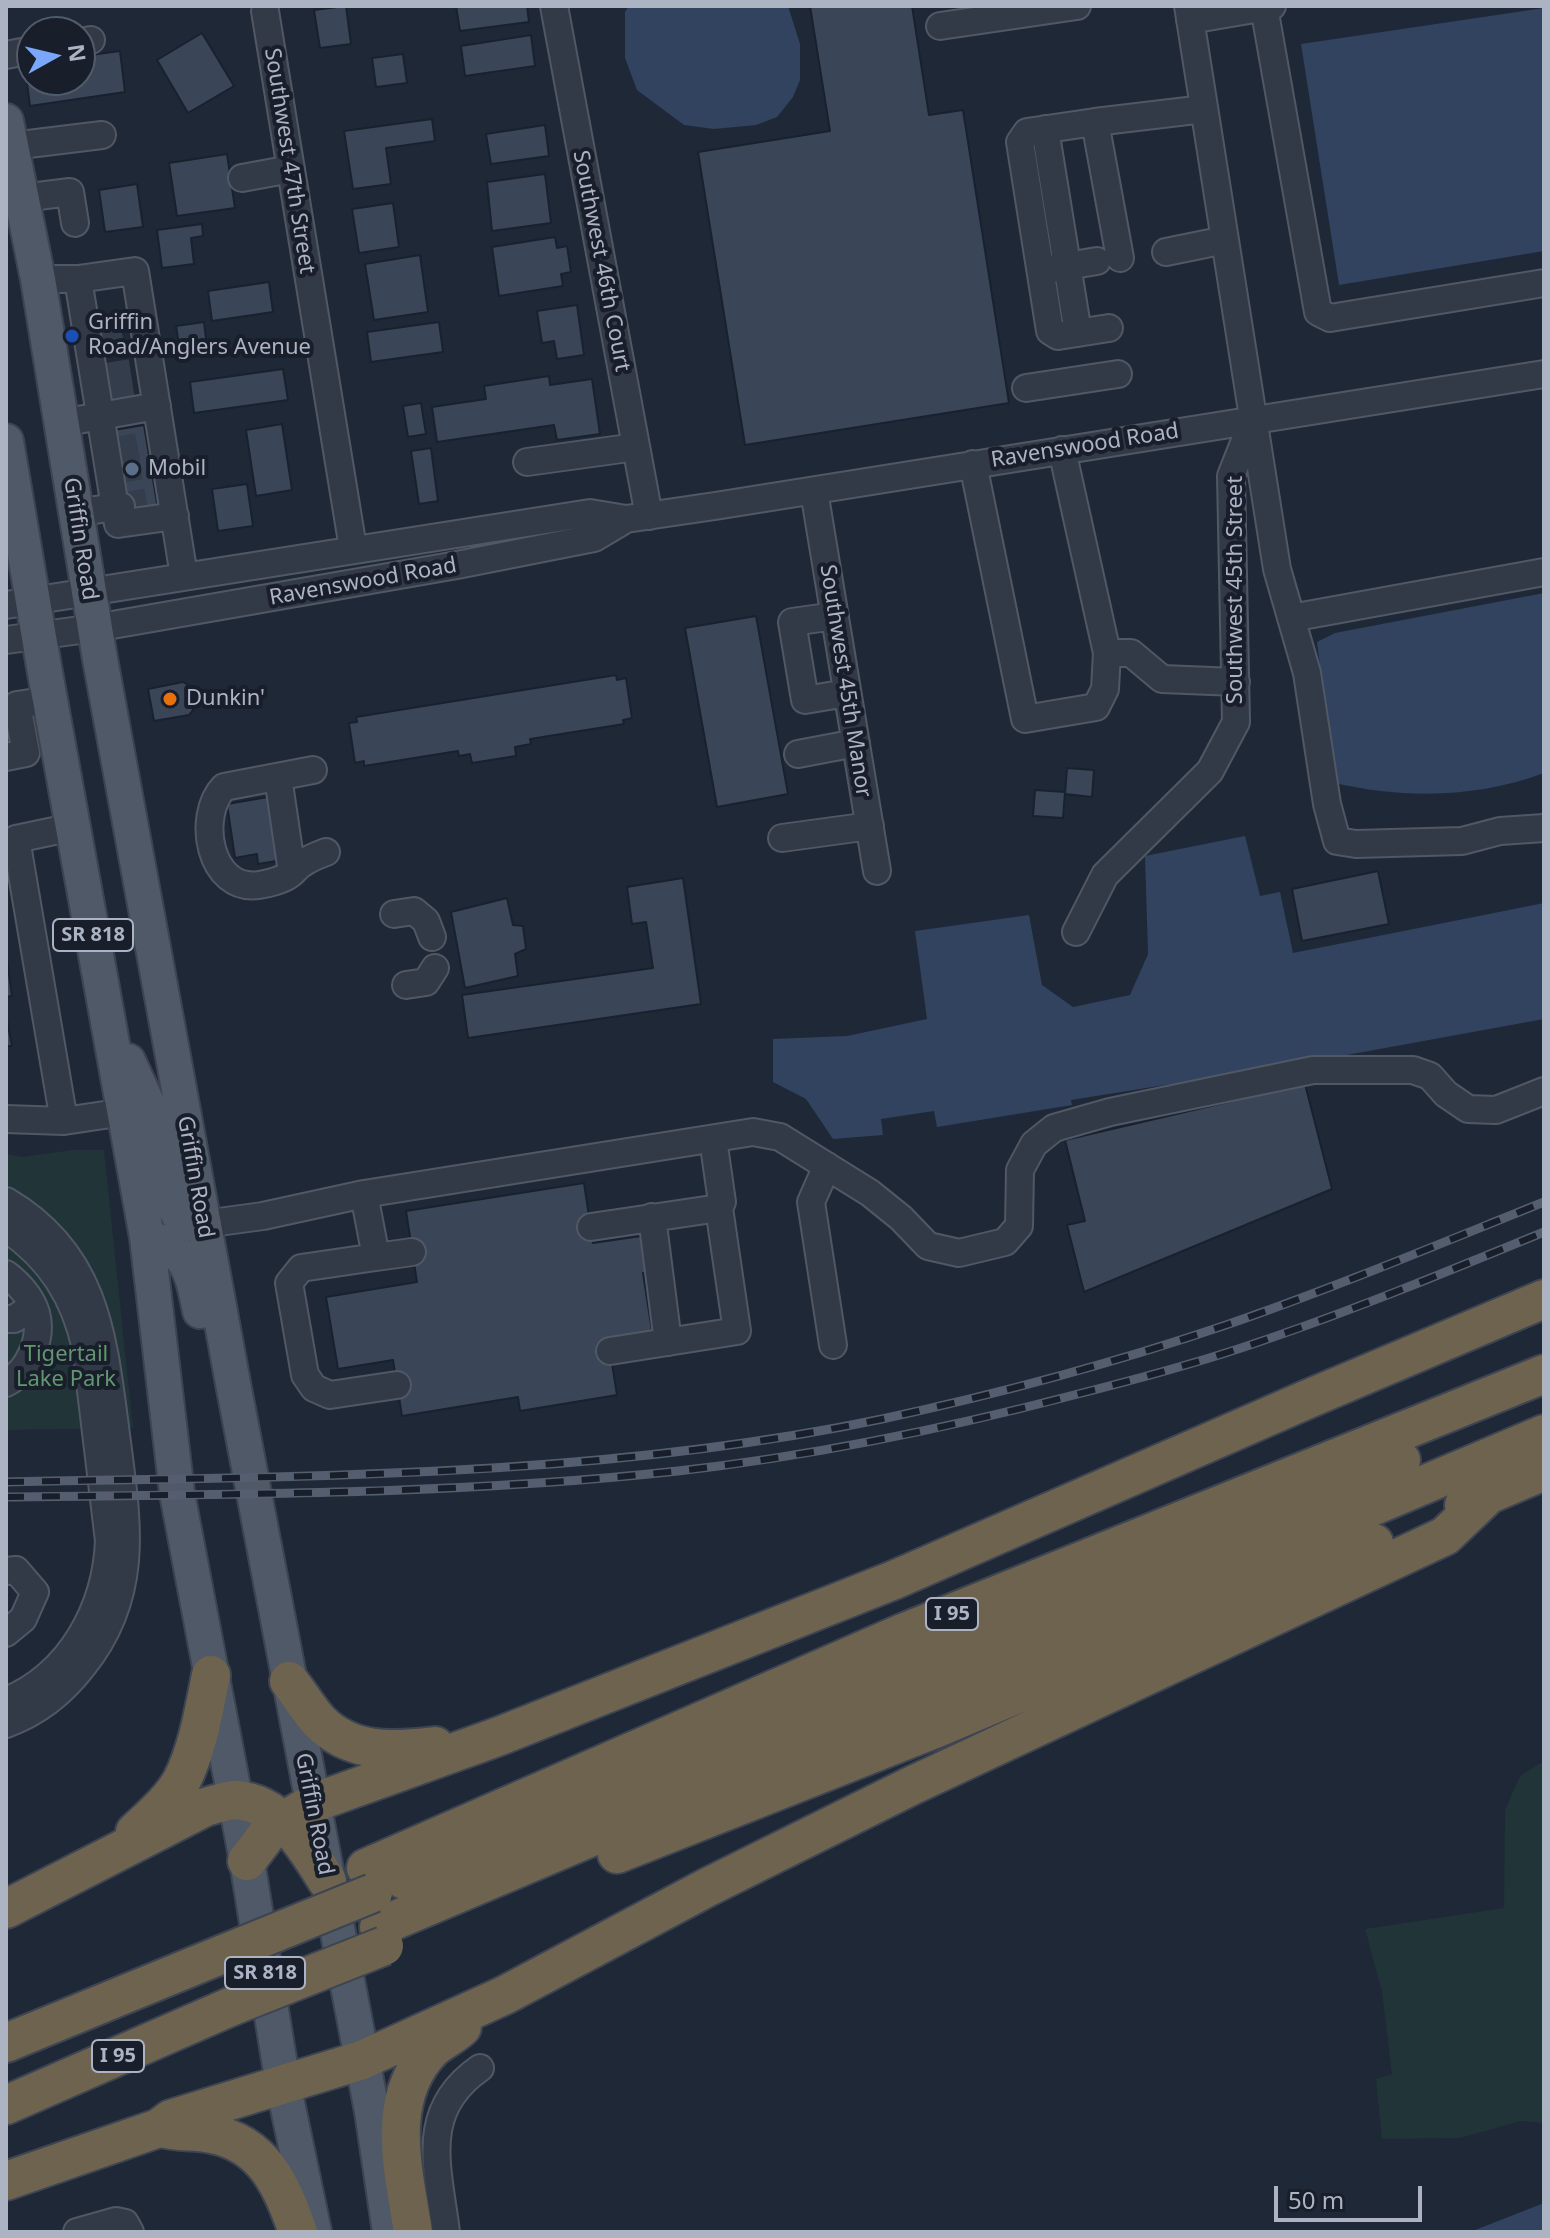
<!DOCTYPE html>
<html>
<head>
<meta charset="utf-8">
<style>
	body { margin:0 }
	#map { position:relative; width:1550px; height:2238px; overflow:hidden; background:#1f2837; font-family:"Noto Sans",sans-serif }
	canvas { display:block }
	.frame { position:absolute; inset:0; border:8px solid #acb4c4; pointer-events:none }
	.north { position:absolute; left:16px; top:16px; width:80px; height:80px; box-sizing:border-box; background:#181f2b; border:2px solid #535b68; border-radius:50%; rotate:82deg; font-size:22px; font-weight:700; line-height:32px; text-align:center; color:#acb4c4 }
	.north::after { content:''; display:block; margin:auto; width:28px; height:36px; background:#7aa6fb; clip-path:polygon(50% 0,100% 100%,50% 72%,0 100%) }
	.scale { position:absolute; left:1274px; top:2186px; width:148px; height:36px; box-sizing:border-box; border:4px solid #acb4c4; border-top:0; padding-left:10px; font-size:24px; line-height:28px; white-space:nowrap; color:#acb4c4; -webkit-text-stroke:6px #181f2b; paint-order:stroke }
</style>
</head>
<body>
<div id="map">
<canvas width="1550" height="2238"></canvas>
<div class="frame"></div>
<div class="north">N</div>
<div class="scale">50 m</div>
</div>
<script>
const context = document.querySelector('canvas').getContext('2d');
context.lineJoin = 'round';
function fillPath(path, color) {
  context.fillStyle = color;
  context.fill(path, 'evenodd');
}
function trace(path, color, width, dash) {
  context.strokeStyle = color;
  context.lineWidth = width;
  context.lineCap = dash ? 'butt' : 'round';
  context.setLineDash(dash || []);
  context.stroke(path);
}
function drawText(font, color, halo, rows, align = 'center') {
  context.font = font + ' "Noto Sans",sans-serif';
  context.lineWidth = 8;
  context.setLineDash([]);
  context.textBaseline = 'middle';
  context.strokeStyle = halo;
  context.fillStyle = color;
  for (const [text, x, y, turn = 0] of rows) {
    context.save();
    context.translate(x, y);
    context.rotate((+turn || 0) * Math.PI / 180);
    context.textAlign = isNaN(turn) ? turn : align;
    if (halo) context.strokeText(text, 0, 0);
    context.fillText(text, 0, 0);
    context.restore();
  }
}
fillPath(new Path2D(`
	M73,1150H104L133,1428L6,1430V1154L22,1157Z
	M1544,1761V2123L1521,2121L1460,2138L1382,2139L1376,2079L1392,2074L1382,1992L1365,1929L1504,1908L1505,1810L1520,1776Z`), '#213438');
fillPath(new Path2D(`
	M629,6H788L800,44V80L793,97L777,117L756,125L714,129L684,125L637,90L625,58V12Z
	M1544,8V251L1339,285L1301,44Z
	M1544,593V773C1477,798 1404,799 1335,783L1317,642L1335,633Z
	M1245,836L1260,896L1280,892L1293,953L1544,903V1019L1303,1063L1071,1100L1072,1105L937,1127L934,1111L881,1119L883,1135L833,1139L806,1099L773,1082V1039L847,1036L927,1019L915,931L1029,915L1042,985L1073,1007L1130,995L1148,954L1145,856Z
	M1544,2203V2232H1470Z`), '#31435f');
const building = new Path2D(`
	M346,6L351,44L320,48L314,10Z
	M456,6H527L529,22L460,31Z
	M810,6H912L929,115L963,110L1009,403L745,445L698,152L830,131Z
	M202,33L234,86L188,113L157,60Z
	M531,35L535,66L465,76L461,46Z
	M120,51L125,92L30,106L26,76H32V80H80V69L84,68L83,56Z
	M403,54L407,83L376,87L372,58Z
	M432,119L435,141L386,148L391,184L353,189L344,131Z
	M545,125L549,156L491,164L486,134Z
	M227,154L235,208L177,216L169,163Z
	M545,174L551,223L492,231L487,182Z
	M137,184L143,227L105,232L99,190Z
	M393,203L399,247L359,253L352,209Z
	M202,224L203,236L191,238L194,264L162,268L157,230Z
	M555,237L557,248L567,246L571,272L561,274L563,286L499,296L492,247Z
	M420,255L428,312L374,320L365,264Z
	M269,282L273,312L212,321L208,291Z
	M577,305L584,355L557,359L554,341L542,343L537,311Z
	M204,322L207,348L180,351L176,326Z
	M439,322L443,352L371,362L367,332Z
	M283,369L288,400L194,413L190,382Z
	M549,376L550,385L592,379L600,434L557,440L554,425L437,442L432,407L486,399L484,386Z
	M421,403L426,434L408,437L403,406Z
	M282,424L292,490L256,496L246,430Z
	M144,425L159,515L123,520L108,431Z
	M431,448L438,501L419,504L411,451Z
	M247,484L253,526L218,531L212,489Z
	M756,616L788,794L717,807L685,628Z
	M616,675L617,680L626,678L632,718L623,720L624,724L530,739L531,744L515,747L516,756L472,763L470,754L459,756L458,751L364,766V761L355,763L349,723L357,722L356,717Z
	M183,682L188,685L193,710L189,715L154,721L148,689Z
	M1067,768L1094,770L1092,797L1065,794Z
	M1035,790L1065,792L1063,818L1033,816Z
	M268,797L283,860L258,864L257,854L235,858L227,804Z
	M1378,871L1389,924L1302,941L1292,889Z
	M683,878L701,1004L468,1038L462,995L653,968L646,922L632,924L627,887Z
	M507,898L513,925L523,926L526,949L515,954L518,976L465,988L451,912Z
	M6,953L12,996L6,997Z
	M6,1015L12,1046H6Z
	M1305,1084L1332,1189L1084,1292L1067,1225L1085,1221L1065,1140Z
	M584,1183L593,1243L641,1236L647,1273H643L652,1331L608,1338L617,1395L520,1411L518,1397L402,1416L393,1360L338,1369L326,1297L417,1282L406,1211Z`);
fillPath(building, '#3a4657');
trace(building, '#1a212e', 2);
trace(new Path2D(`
	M101,335L122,332
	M105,376L131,372
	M108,395L134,391
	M112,451L147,444
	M115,471L151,465
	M121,506L156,500`), '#343d4c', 26, [26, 13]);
const minor = new Path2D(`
	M554,6L649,516
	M1188,6L1277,569L1307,673L1327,804L1337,841L1356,844L1462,841L1500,831L1544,828
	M1264,7L1318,312L1330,318L1544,283
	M265,11L353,548
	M1190,20L1272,6
	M940,26L1077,6
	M80,42L91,40
	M6,55L32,50
	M1095,122L1027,132L1020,142L1050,331L1058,336L1109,328
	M1045,129L1078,333
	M12,146L102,135
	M242,178L291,169
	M22,198L70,192L75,223
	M1166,252L1225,240
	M1120,258L1095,122L1204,109
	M1049,269L1097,261
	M38,279H78L135,271L184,576
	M78,279L115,507L121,506
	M1026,388L1118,374
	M61,423L157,406
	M1062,450L1107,653
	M527,462L636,447
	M973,464L1025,719L1096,707L1105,689L1107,653H1131L1162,679L1236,682
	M814,491L877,871
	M75,513L115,507L118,524L175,516
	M6,605L590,513L626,519L715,506L1544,374
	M835,616L792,622L805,700L847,693
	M1291,618L1544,572
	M6,640L95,628L457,565L594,538L626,519
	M798,754L856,743
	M6,757L26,753L17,705L50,700
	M313,770L224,787C196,816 209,892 259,885C267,884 282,880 289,875C294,872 297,866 303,863C310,858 318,855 326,852
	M278,777L292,872
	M782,838L870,826
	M394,914L414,911L426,921L432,937
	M1076,932L1105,875L1210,771L1236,722L1231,476L1252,423
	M406,985L426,982L435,968
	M6,1119L64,1121L124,1112
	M64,1121L16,839L73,827
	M713,1139L722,1202L719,1208
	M827,1166L811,1202L833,1345
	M364,1194L376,1257L301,1268L289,1283L305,1375L314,1388L330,1395L397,1385
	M6,1201C95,1253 103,1334 115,1427C126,1515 143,1591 83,1666C63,1692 37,1713 6,1724
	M652,1217L668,1342
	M204,1224L263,1216L364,1194L753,1132L780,1137L870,1193L901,1218L928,1246L959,1253L1005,1242L1019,1226L1020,1170L1034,1144L1054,1128L1110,1112L1313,1070H1413L1430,1076L1446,1094L1468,1109L1496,1110L1544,1091
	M591,1227L719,1208L737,1331L610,1351
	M6,1228C50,1258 75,1297 86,1349L109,1541C106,1608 71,1674 6,1701
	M376,1257L412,1252
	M6,1274C19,1284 31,1297 36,1313C43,1338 29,1371 6,1383
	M6,1319H14L33,1306
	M6,1571L16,1570L35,1592L23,1619L6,1633
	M77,2232L116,2221L125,2223L130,2232
	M446,2232C438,2167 418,2111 480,2068`);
const major = new Path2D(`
	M6,121L38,279L100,659L235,1394L372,2111L390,2232
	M6,441L44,667L147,1237L177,1493L247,1861L283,2084L314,2232
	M128,1061L154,1118L171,1200L179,1216L188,1223L204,1224
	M147,1237C188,1249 192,1272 200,1311`);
const highway = new Path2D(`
	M1464,1505L1544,1471
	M289,1681C299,1693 308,1709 319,1721C351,1754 393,1751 435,1746
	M135,1832C152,1816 171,1800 182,1780C198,1748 204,1710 211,1675
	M617,1854L942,1726L1374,1543
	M247,1861L272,1828L313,1803L497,1737L894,1580L1308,1399L1544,1299
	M366,1868L905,1632L1544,1374
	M404,1880L1401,1460
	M6,1909L205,1807C214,1805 226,1800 236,1800C281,1803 306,1847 327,1881
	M379,1927L1544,1434
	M6,2043L223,1954
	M6,2105L230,2007
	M162,2128C178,2133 195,2130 212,2134C265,2144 282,2187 298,2232
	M6,2181L159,2128L171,2119L362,2060L505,1995L708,1887L913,1785L1445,1536L1488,1495
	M413,2232C404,2171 383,2099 432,2049C441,2041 453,2036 462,2027`);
trace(minor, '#505765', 30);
trace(major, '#3c4351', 38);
trace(highway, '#3d4452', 42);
trace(minor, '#323a47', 26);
trace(major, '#505968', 34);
trace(highway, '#6e634f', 38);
const rail = new Path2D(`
	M6,1482C299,1476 593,1479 882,1419C998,1394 1114,1363 1226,1325C1334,1288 1439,1244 1544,1202
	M6,1497C229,1494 456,1495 678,1471C811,1456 944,1429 1074,1395C1130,1381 1186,1366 1241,1348C1344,1314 1444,1273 1544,1232`);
trace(rail, '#545e6f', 9);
trace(rail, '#181f2b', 6, [18]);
const highwayBridge = new Path2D(`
	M223,1954L373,1893
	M230,2007L384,1946`);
trace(highwayBridge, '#3d4452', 42, []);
trace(highwayBridge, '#6e634f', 38);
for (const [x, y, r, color] of [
	[72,336,8,"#1a4fb4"],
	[132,469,8,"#5c6f8a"],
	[170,699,8,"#e8710a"]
]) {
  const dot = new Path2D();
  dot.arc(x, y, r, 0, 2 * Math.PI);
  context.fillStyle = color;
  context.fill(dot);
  trace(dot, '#181f2b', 3);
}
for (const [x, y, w] of [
	[93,935,80],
	[952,1614,52],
	[265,1973,80],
	[118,2056,52]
]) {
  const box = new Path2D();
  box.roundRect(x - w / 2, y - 16, w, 32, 6);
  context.fillStyle = '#181f2b';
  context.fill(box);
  trace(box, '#acb4c4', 2);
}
drawText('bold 20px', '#acb4c4', null, [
	["SR 818",93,935],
	["I 95",952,1614],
	["SR 818",265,1973],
	["I 95",118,2056]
]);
drawText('22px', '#acb4c4', '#181f2b', [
	["Southwest 47th Street",289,161,81],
	["Southwest 46th Court",601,261,79],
	["Ravenswood Road",1085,446,-9],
	["Griffin Road",80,539,81],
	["Ravenswood Road",363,582,-10],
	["Southwest 45th Street",1236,590,-90],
	["Southwest 45th Manor",845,681,81],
	["Griffin Road",195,1177,80],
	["Griffin Road",314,1814,79]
]);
drawText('22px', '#acb4c4', '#181f2b', [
	["Griffin",88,323],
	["Road/Anglers Avenue",88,348],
	["Mobil",148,469],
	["Dunkin'",186,699]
], 'left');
drawText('22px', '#639571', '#181f2b', [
	["Tigertail",66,1355],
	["Lake Park",66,1380]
]);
</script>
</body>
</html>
